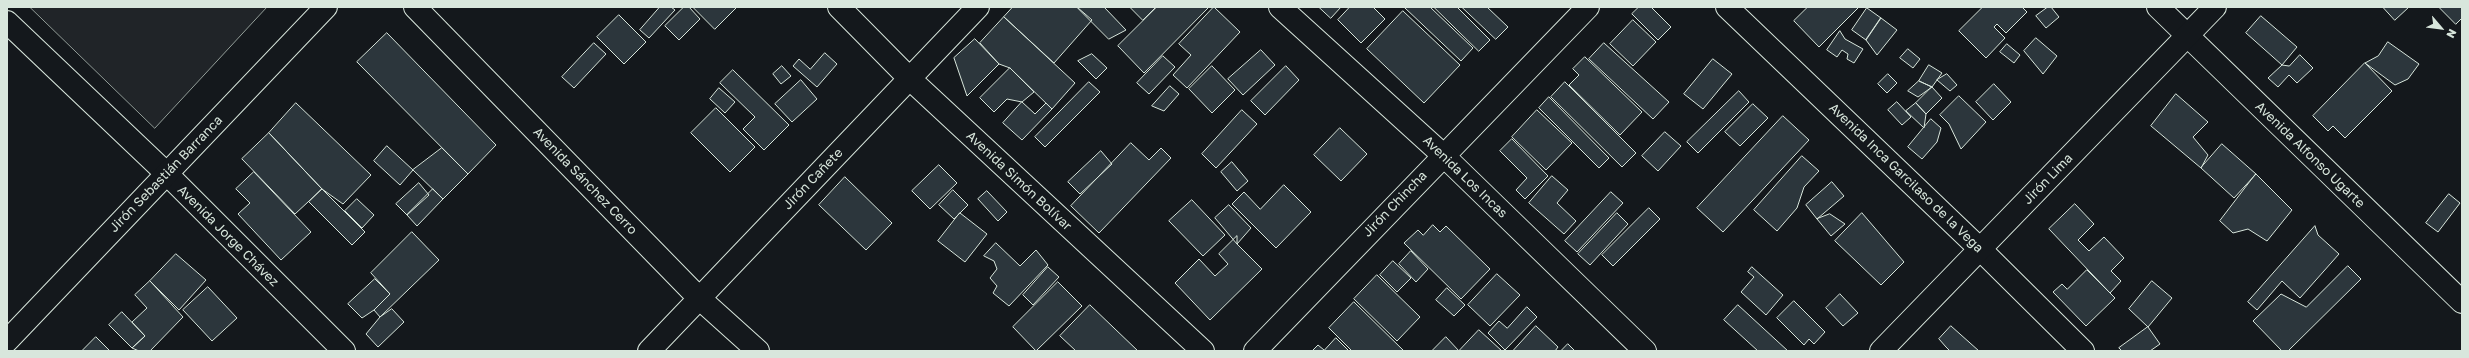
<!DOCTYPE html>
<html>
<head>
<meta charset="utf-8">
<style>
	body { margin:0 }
	#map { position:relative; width:2469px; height:358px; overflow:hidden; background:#14181c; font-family:"Golos Text",sans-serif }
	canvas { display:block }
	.frame { position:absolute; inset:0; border:8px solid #d8e6dc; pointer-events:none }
	.north { position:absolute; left:2421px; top:8px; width:40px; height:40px; -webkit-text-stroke:3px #14181c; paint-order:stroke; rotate:118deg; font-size:11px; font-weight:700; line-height:16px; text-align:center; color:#d8e6dc }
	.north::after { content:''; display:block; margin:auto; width:14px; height:18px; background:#d8e6dc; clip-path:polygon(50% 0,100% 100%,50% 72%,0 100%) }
</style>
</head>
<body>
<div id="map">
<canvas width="2469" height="358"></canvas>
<div class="frame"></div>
<div class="north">N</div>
</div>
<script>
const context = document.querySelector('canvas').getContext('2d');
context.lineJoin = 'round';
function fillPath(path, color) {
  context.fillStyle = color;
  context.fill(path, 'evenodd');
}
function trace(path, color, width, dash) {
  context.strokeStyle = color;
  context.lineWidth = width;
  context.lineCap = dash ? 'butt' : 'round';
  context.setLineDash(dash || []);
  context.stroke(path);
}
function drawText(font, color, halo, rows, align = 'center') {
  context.font = font + ' "Golos Text",sans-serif';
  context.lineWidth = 3;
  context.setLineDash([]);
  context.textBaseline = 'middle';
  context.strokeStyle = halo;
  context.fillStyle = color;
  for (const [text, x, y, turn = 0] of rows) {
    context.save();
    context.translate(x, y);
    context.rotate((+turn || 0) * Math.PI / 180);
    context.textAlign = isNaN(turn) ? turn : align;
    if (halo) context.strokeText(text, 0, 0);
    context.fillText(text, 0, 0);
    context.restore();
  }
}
const green = new Path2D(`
	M30,7H267L155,128Z`);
fillPath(green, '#202428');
trace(green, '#939e99', 1);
const building = new Path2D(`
	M660,7H671L675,10L649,38L640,30Z
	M684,7H689L700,19L679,40L665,26Z
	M693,7H737L715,29Z
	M1013,7H1077L1092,20L1054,63L1004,17Z
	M1077,7H1104L1126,30L1109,39Z
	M1130,7H1156L1143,20Z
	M1157,7H1209L1144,73L1118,46Z
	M1214,7L1240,32L1187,88L1173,75L1191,55L1179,44Z
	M1319,7H1341L1331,18Z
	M1350,7H1373L1385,19L1361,43L1338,20Z
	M1407,7H1430L1473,48L1461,61L1405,8Z
	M1434,7H1457L1490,40L1479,51Z
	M1462,7H1487L1508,27L1496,39Z
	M1639,7H1651L1671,27L1658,40L1632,14Z
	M1808,7H1859L1819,47L1794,21Z
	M1983,7H2022L2027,12L2006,33L1997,24L1994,27L2005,38L1986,58L1959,31Z
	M2048,7H2051L2059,17L2046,28L2036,16Z
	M2383,7H2409L2395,20Z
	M2439,7H2462V18L2456,24Z
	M1867,8L1881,18L1866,40L1852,30Z
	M1403,11L1460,65L1424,103L1367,49Z
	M619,15L646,42L624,64L597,37Z
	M2261,16L2297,47L2282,65L2246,33Z
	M1004,17L1075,83L1052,109L1010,68L999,64L980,43Z
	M1881,18L1897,30L1877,55L1866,40Z
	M1633,20L1656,42L1633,66L1610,44Z
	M1840,31L1845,39L1863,49L1854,63L1847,59L1848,54L1842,50L1837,57L1827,50Z
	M387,33L496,145L468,174L357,62Z
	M2036,38L2057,56L2043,74L2024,51Z
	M975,39L999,64L967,96L954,58Z
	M2388,42L2419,64L2408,79L2395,85L2365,63L2378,56Z
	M594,43L606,54L574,88L562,77Z
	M1604,43L1669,102L1653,119L1589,59Z
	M2007,44L2020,55L2014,63L2000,52Z
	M1908,49L1920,59L1913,68L1900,58Z
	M1261,50L1275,65L1243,95L1228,79Z
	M825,53L837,64L817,87L793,66L799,59L810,69Z
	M1092,54L1107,68L1096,79L1078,61Z
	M2300,55L2313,68L2297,83L2289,75L2278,87L2268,78L2282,65L2289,66Z
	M1163,56L1175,67L1149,94L1137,83Z
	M1585,57L1642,112L1620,135L1569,85L1579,75L1573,69Z
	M1713,59L1732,74L1703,109L1684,94Z
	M2365,63L2392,91L2345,138L2333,126L2328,131L2313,116Z
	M1929,65L1942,73L1932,87L1919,81Z
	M782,66L791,76L781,84L773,74Z
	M1212,66L1235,90L1212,113L1189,89Z
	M1286,66L1299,80L1265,115L1251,101Z
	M1010,68L1034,92L1022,102L1007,99L994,112L980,98Z
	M733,70L789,125L764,150L743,129L755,117L720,83Z
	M1888,74L1897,83L1887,93L1878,84Z
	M1947,74L1957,85L1950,91L1937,80Z
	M801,80L817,99L792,122L775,104Z
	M1919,81L1932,87L1918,97L1908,91Z
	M1089,82L1100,92L1045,147L1035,137Z
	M1565,82L1636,153L1622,167L1551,97Z
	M1994,84L2011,102L1993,120L1976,102Z
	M1170,86L1179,94L1164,111L1152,106Z
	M1932,87L1942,98L1926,114L1916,103Z
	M719,88L735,102L725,113L710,99Z
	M1739,91L1749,102L1698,153L1687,142Z
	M2176,94L2208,122L2193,137L2208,155L2201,168L2151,126Z
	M1959,96L1986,122L1961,149L1949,124L1940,115Z
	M1549,97L1609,158L1599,168L1539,108Z
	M1022,102L1035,114L1046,103L1052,109L1022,140L1003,123Z
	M1897,102L1911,117L1902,125L1888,110Z
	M296,103L371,175L343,204L322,189L269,133Z
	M1916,103L1926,114L1924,128L1906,111Z
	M1753,104L1768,118L1740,146L1725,132Z
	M716,108L755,147L730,172L691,133Z
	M1242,110L1257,124L1216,168L1202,154Z
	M1537,110L1572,143L1546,170L1512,137Z
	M1783,116L1809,140L1723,232L1697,208Z
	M1931,119L1941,128L1937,142L1922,159L1908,147Z
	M1340,128L1367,154L1341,181L1314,155Z
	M1665,132L1681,146L1658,171L1642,156Z
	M269,133L322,189L295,214L242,159Z
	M1512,139L1548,176L1525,199L1516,190L1527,178L1500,151Z
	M1131,143L1149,160L1161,148L1171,158L1099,233L1071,206Z
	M2222,144L2256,174L2234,198L2201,168Z
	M387,146L413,170L400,185L374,161Z
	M442,148L468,174L443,199L413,170Z
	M1101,151L1112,164L1080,194L1068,182Z
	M1802,156L1819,171L1804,187L1797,208L1777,231L1754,210Z
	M1232,162L1248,181L1237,191L1221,172Z
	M939,165L957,183L930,209L912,191Z
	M254,172L311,232L281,260L238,214L250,203L236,189Z
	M2256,174L2292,210L2267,241L2248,229L2233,233L2220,221Z
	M1552,176L1568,190L1557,203L1576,221L1564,234L1529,203Z
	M845,177L892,223L866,250L819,205Z
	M1832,182L1844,196L1817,219L1806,205Z
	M419,183L429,195L407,215L396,204Z
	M1284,185L1311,212L1276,248L1232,204L1244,192L1260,209Z
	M322,189L365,232L352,245L309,202Z
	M433,189L443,199L417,226L407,215Z
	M953,190L968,205L954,219L939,205Z
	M987,191L1007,212L998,221L978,199Z
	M1611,192L1623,203L1577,252L1565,241Z
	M2449,194L2460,203L2438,232L2426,223Z
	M357,199L374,215L362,228L345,211Z
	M1192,200L1225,235L1203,256L1169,221Z
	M2075,204L2094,224L2078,240L2089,251L2104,237L2124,258L2111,271L2121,281L2110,293L2049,229Z
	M1229,205L1251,228L1237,244L1215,218Z
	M1649,208L1660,219L1613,266L1602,255Z
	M960,213L987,234L965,262L938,241Z
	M1617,213L1628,224L1590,265L1578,254Z
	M1862,213L1904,262L1881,285L1835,241Z
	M1830,214L1845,224L1831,236L1817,219Z
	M1433,225L1440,232L1446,226L1490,269L1461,299L1404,243L1418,230L1423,235Z
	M2315,226L2318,235L2339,254L2300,298L2282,281L2257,310L2248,302Z
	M412,232L439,260L380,317L374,310L390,294L371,273Z
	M1237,236V244L1262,269L1210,320L1175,283L1199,259L1215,276L1228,264L1219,254Z
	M996,243L1020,266L1036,250L1048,265L1009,306L993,293L997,286L990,278L997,269L994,261L984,256Z
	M1411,251L1428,269L1416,282L1399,264Z
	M176,254L206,280L179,310L150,281Z
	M1393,261L1411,278L1397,292L1380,275Z
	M2348,266L2361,279L2288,351H2282L2253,321L2281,294L2306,307Z
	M1048,267L1059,277L1033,305L1023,295Z
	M1752,267L1783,295L1766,315L1741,292L1754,277L1748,272Z
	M2087,270L2115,298L2086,326L2053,292L2062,284L2067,289Z
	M1497,274L1520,295L1490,326L1468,305Z
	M1377,275L1420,317L1397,341L1354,299Z
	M375,279L390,294L374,310L362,318L348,304Z
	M150,281L183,317L150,351H139L132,348L145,336L132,322L147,308L135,295Z
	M2152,281L2172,298L2148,327L2129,309Z
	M1058,282L1082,306L1036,351L1013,327Z
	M208,287L237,318L212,341L183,310Z
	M1447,288L1465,305L1454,316L1436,300Z
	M1840,294L1858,313L1843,326L1826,308Z
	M1794,301L1825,332L1814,344L1809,339L1804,345L1777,318Z
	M1354,302L1404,351H1352L1329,328Z
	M1090,305L1138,351H1076L1060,336Z
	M1738,305L1788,351H1758L1724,320Z
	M1527,307L1537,317L1505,350L1488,333L1499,321L1507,328Z
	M392,309L404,322L378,347L366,334L380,317Z
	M122,312L145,336L132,348L109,325Z
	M1536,326L1558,347L1555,351H1513Z
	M1951,326L1979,351H1950L1946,347L1939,339Z
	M2148,327L2160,344L2150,351H2122L2119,348Z
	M1479,330L1502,351H1459Z
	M96,337L110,351H82Z
	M1446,337L1459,351H1432Z
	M1336,338L1349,351H1312L1318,345L1324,350Z
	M1568,344L1575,351H1561Z`);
fillPath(building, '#2c363c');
trace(building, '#d8e6dc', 1);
const minor = new Path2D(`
	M415,7L698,297L758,351
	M839,7L910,79L1203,351
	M1280,7L1443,155L1645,351
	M1727,7L1980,249L2083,351
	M2158,7L2462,302
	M7,22L167,174L344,351
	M649,351L978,7
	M1255,351L1588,7`);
const tertiary = new Path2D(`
	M7,341L326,7
	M1881,351L2215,7`);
trace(minor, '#d8e6dc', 24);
trace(tertiary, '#d8e6dc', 24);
trace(minor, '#14181c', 22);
trace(tertiary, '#14181c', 22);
drawText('13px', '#d8e6dc', '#14181c', [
	["Avenida Alfonso Ugarte",2310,155,44],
	["Jirón Sebastián Barranca",166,174,-46],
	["Avenida Los Incas",1465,177,44],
	["Avenida Inca Garcilaso de la Vega",1906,178,44],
	["Jirón Cañete",813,179,-46],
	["Jirón Lima",2048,179,-46],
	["Avenida Sánchez Cerro",585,181,46],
	["Avenida Simón Bolívar",1019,181,43],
	["Jirón Chincha",1395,204,-46],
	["Avenida Jorge Chávez",228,236,45]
]);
</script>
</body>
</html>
